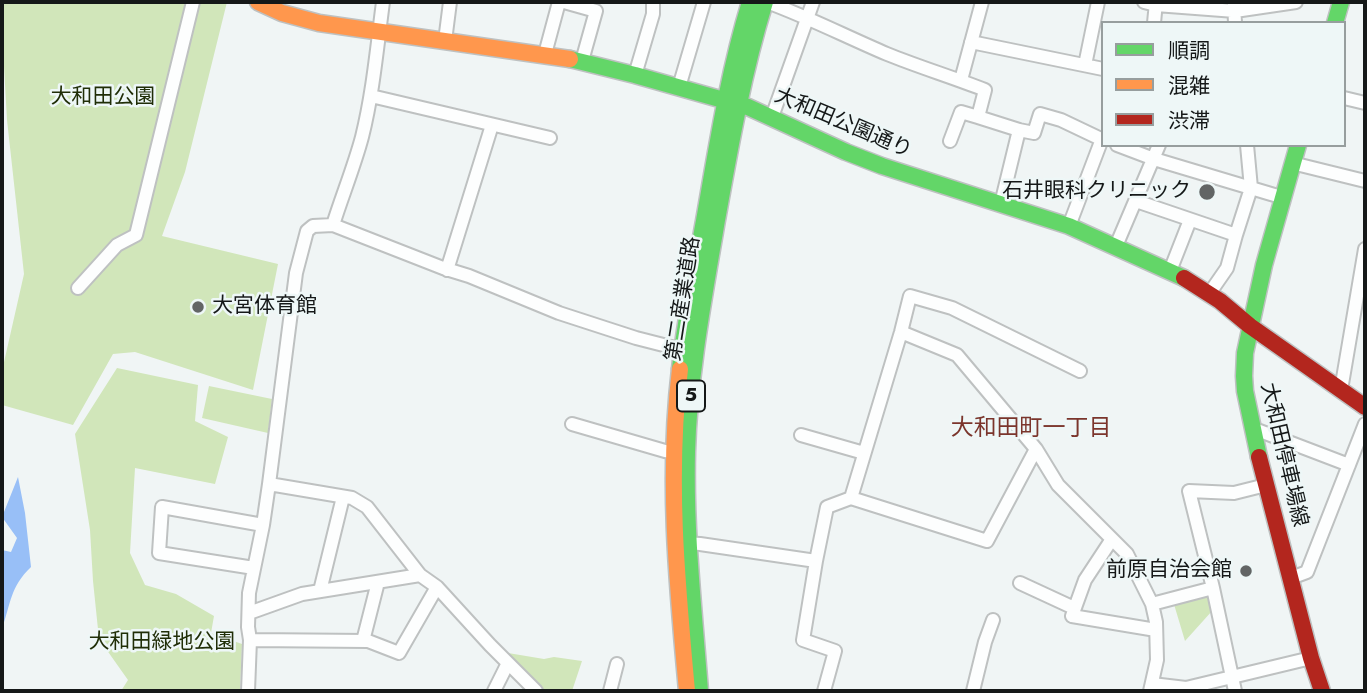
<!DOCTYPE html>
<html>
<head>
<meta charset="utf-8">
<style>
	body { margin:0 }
	#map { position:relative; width:1367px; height:693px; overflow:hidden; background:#f0f5f5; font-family:Jost,"Noto Sans JP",sans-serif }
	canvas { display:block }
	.frame { position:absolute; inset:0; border:4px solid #151818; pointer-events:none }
	.legend { position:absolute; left:1101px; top:21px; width:245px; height:126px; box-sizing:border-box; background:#eef7f7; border:2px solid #979e9e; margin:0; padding:9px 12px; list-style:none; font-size:21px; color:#151818 }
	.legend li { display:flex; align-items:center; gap:14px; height:35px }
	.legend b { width:35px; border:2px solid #979e9e }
</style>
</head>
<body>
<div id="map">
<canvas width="1367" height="693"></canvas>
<div class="frame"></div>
<ul class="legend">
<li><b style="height:9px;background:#63d668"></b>順調</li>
<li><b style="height:9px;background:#ff974d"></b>混雑</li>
<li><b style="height:9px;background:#b3261e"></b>渋滞</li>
</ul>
</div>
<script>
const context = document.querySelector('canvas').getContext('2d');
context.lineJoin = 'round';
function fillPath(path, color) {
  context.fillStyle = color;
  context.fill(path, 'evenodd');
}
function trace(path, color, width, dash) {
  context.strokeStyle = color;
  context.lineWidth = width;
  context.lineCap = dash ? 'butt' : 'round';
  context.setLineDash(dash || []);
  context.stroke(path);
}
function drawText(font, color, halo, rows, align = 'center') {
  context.font = font + ' Jost,"Noto Sans JP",sans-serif';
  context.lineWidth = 5;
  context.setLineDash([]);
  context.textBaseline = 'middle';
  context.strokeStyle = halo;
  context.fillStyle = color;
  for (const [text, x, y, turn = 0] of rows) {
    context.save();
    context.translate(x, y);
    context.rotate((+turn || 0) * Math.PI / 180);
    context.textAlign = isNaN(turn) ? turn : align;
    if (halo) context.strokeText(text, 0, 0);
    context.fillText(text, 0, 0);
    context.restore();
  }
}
fillPath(new Path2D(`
	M2,2H227L185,172L162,236L278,264L253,390L135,352L113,354L73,425L2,405V371L24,274L7,120L2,31Z
	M117,368L198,385L195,421L228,437L215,484L135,468L130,553L145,585L176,594L214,616L211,633L242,644L240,691H121L128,680L99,639L93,581L90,530L75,434Z
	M209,386L272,399L268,433L202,418Z
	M1207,593L1212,611L1185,641L1173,601Z
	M508,653L544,659L554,657L582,661L572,691H539L506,658Z`), '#d1e6ba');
fillPath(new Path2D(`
	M18,477L25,513L31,567C10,587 11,603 2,628V550L11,552L17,538L2,517Z`), '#98bff7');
const street = new Path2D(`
	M564,2L596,11L582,61
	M767,2C808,17 847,37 887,54C919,67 952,77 985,90L978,117L1019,130
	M1144,2L1156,5L1235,11L1296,2
	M1234,2L1235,23
	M1154,23L1156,2
	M445,41L450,2
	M971,42L1103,69
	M545,54L559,2
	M1085,65L1098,2
	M635,75L653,14V2
	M961,80L982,2
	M679,87L704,2
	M371,96L550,138
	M1344,98L1365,103
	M772,117L813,2
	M950,141L961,112L978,117
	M1117,145L1154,159L1281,197
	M1292,163L1365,181
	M1136,201L1236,235L1251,188L1247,145
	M1001,204L1019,130L1034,133L1040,114L1061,120L1103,140
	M333,225C342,196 354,167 362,137C373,93 377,47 383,2
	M1069,226L1102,139
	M1116,246L1159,145
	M447,270L492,125
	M1170,271L1190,220
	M78,288L117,245L136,235L193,2
	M1209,294L1227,268L1236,235
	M901,332L957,355L1036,449L1058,485L1127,554L1152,604L1156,622L1157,660L1150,691
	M1341,390L1365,249
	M572,424L665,451L673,452
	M1252,428L1349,465
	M801,435L864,453
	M269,484L352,498L367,507L420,575L437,587L490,645L536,691
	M851,498L901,332L910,296L952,308L1080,371
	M1112,539L1085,580L1072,616L1156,630
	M684,543L700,544L816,561
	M254,568L159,553L162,507L263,525
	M1291,578L1307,572L1365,424
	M1020,583L1074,608
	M320,591L343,497
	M1152,604L1213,588
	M249,613L302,594L420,575
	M250,640L368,641L399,653L437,587
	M363,641L378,582
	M1152,684L1186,688L1311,658
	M248,691L250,640L248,627L249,593L263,525L269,484L296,273L307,231L313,226L333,225L443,268L469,276L559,313L636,338L683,350
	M494,691L508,663
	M610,691L617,664
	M824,691L835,651L803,640L816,561L827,507L851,498L987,541L1036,449
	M973,691L985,642L993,620
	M1235,691L1213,588L1189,491L1234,493L1266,485`);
const fast = new Path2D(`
	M1335,23L1341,2
	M570,59L635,75L748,107L846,152L882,166L1069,226L1184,278
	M680,369C685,320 695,271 704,221C717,147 728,74 750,2
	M1259,457L1245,391L1244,376L1245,353L1264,265L1298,145
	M700,691C694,612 685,532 687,452C689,374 704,297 717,220C730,147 743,73 765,2`);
const slow = new Path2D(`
	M258,2L282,13L319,23L570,59
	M680,369C667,477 677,583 687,691`);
const jam = new Path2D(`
	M1184,278L1220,301L1250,326L1365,407
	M1259,457L1311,658L1322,691`);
trace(street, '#bec1c1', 16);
trace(fast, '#bec1c1', 19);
trace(slow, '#bec1c1', 19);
trace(jam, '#bec1c1', 19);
trace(street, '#fdfefe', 12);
trace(fast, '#63d668', 16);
trace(slow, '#ff974d', 16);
trace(jam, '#b3261e', 16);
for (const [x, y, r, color] of [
	[1207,192,9,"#626565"],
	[198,307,7,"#626565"],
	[1246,571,7,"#626565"]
]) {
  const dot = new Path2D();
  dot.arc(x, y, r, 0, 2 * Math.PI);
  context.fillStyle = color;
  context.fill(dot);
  trace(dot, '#eef7f7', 2.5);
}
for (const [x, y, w] of [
	[691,396,28]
]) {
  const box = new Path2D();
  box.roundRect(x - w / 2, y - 15.5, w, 31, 5);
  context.fillStyle = '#eef7f7';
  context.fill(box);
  trace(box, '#151818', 2);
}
drawText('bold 19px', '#151818', null, [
	["5",691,396]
]);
drawText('21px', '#202e07', '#eef7f7', [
	["大和田公園",103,98],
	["大和田緑地公園",162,643]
]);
drawText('21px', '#151818', '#eef7f7', [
	["大和田公園通り",843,124,23],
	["第二産業道路",684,299,-81],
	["大和田停車場線",1283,455,77]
]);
drawText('21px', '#151818', '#eef7f7', [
	["石井眼科クリニック",1191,192],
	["大宮体育館",212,307,"left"],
	["前原自治会館",1232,571]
], 'right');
drawText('23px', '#7b352c', '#eef7f7', [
	["大和田町一丁目",1031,429]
]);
</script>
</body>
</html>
